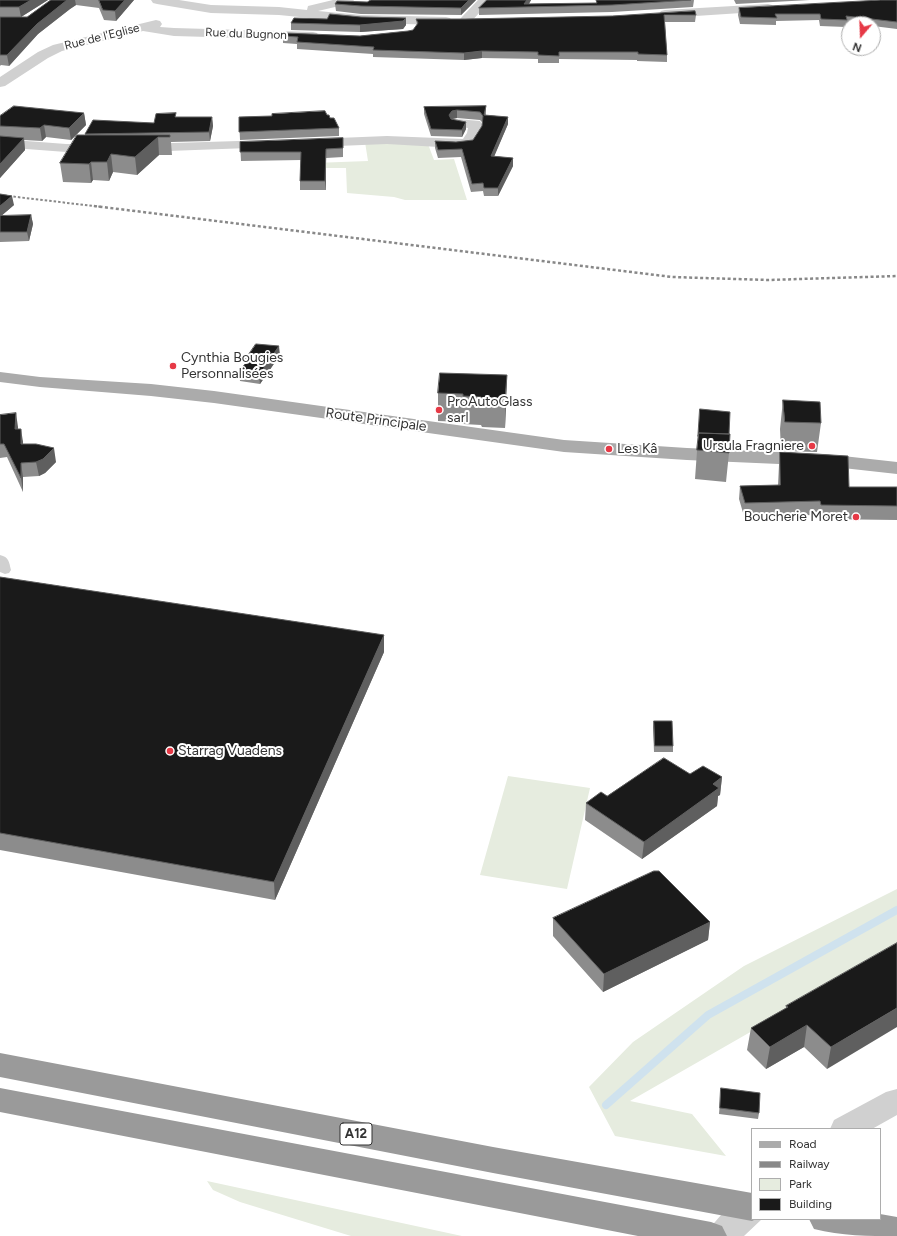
<!DOCTYPE html>
<html>
<head>
<meta charset="utf-8">
<style>
	body { margin:0 }
	#map { position:relative; width:897px; height:1236px; overflow:hidden; background:#fff; font-family:Figtree,sans-serif }
	canvas { display:block }
	.legend { position:absolute; left:751px; top:1128px; width:130px; height:92px; box-sizing:border-box; background:#fff; border:1px solid #adadad; margin:0; padding:5px 7px; list-style:none; font-size:12px; color:#333 }
	.legend li { display:flex; align-items:center; gap:8px; height:20px }
	.legend b { width:20px; border:1px solid #adadad }
	.north { position:absolute; left:841px; top:16px; width:40px; height:40px; box-sizing:border-box; background:#fff; border:1px solid #adadad; border-radius:50%; rotate:199deg; font-size:11px; font-weight:700; line-height:16px; text-align:center; color:#333 }
	.north::after { content:''; display:block; margin:auto; width:14px; height:18px; background:#e63946; clip-path:polygon(50% 0,100% 100%,50% 72%,0 100%) }
</style>
</head>
<body>
<div id="map">
<canvas width="897" height="1236"></canvas>
<ul class="legend">
<li><b style="height:5px;background:#ababab"></b>Road</li>
<li><b style="height:5px;background:#888"></b>Railway</li>
<li><b style="height:11px;background:#e6ecdf"></b>Park</li>
<li><b style="height:11px;background:#1a1a1a"></b>Building</li>
</ul>
<div class="north">N</div>
</div>
<script>
const context = document.querySelector('canvas').getContext('2d');
context.lineJoin = 'round';
function fillPath(path, color) {
  context.fillStyle = color;
  context.fill(path, 'evenodd');
}
function trace(path, color, width, dash) {
  context.strokeStyle = color;
  context.lineWidth = width;
  context.lineCap = dash ? 'butt' : 'round';
  context.setLineDash(dash || []);
  context.stroke(path);
}
function drawText(font, color, halo, rows, align = 'center') {
  context.font = font + ' Figtree,sans-serif';
  context.lineWidth = 4;
  context.setLineDash([]);
  context.textBaseline = 'middle';
  context.strokeStyle = halo;
  context.fillStyle = color;
  for (const [text, x, y, turn = 0] of rows) {
    context.save();
    context.translate(x, y);
    context.rotate((+turn || 0) * Math.PI / 180);
    context.textAlign = isNaN(turn) ? turn : align;
    if (halo) context.strokeText(text, 0, 0);
    context.fillText(text, 0, 0);
    context.restore();
  }
}
fillPath(new Path2D(`
	M365,142L428,144L434,160L454,159L467,200H405L394,197L347,193L346,168H314V163L368,161Z
	M508,776L590,788L567,889L480,875Z
	M897,889V948L630,1101L692,1114L726,1156L615,1136L589,1087L633,1042L744,966Z
	M207,1181L462,1236H351L240,1202L213,1190Z`), '#e6ecdf');
trace(new Path2D(`
	M606,1105L708,1015L897,910`), '#cfe2ee', 8);
fillPath(new Path2D(`
	M0,555C9,557 9,562 11,570L9,573L5,574L0,572Z`), '#d0d0d0');
fillPath(new Path2D(`
	M151,0H179L211,5L279,7L307,10L308,6L333,0H354L352,3L318,11L361,15L446,17L450,18L452,21L450,24L446,25L361,23L279,15L211,13L157,4L153,3Z
	M478,0H491L469,24H461L459,21L461,18Z
	M768,4L772,5L774,8L772,11L665,18L661,17L659,14L661,11L665,10Z
	M156,20L160,21L162,24L160,27L174,28L313,32L317,33L319,36L317,39L313,40L174,36L143,31L62,51L48,58L5,86L0,87V77L38,52L53,45Z
	M457,119L480,121L482,124L481,133L473,146L456,148L387,144L313,147L308,146L306,143L308,140L313,139L387,136L463,139L467,133L468,128L452,126L450,123L452,120Z
	M0,139L66,144H99L104,145L106,148L104,151L99,152H66L0,147Z
	M271,140L276,141L278,144L276,147L141,152L136,151L134,148L136,145L141,144Z
	M897,1089V1115L872,1129H830L834,1120L886,1092Z
	M752,1194V1219H762L744,1236H706C714,1219 734,1201 752,1194Z`), '#d0d0d0');
fillPath(new Path2D(`
	M0,372L40,377L151,384L214,391L564,440L687,448L825,454L897,462V474L825,466L687,460L564,452L214,403L151,396L40,387L0,382Z`), '#ababab');
fillPath(new Path2D(`
	M0,1053L493,1147L752,1193V1219H756L752,1221L493,1173L0,1077Z
	M0,1088L711,1222L722,1226L727,1236H638L0,1112Z
	M880,1214L897,1217V1236C869,1236 841,1236 814,1229L809,1219H880Z`), '#9a9a9a');
trace(new Path2D(`
	M0,195L102,207`), '#888', 2, [2.5, 2]);
trace(new Path2D(`
	M94,206L672,277L768,280L897,276`), '#888', 2.5, [3, 2.5]);
fillPath(new Path2D(`
	M0,0H48L21,17H27L51,0H134L116,21L104,20L99,8L76,5L70,9L38,34L9,66L1,65L0,66V17H15H0Z
	M476,0L461,15L361,14L336,11L335,4L367,2Z
	M487,0H531L529,4L596,3V0H694L693,7L612,12L479,15V8Z
	M734,0H810L736,4Z
	M897,0V29L873,26V24H858L847,23L846,27L820,26L819,20L776,21V25L740,24L738,15L739,8Z
	M696,15L695,22H665L667,55V62L637,61V60L559,59V63H538V59L482,58L464,60L373,57V54L297,49V44L283,43V36H360L408,31L413,30L417,25L416,19H465Z
	M361,17L406,18V25L403,29L360,32L291,30V23L327,19Z
	M486,106V115L508,117V124L494,156L513,158V166L498,196H484L483,191L471,192L461,157L438,158L435,148V141L456,142L473,140L482,126L483,123L480,120L457,118L452,119H451L466,129L462,137L431,136L424,114V107Z
	M84,113L86,125L71,140L46,137L42,141L24,140L25,150L0,178V116Z
	M327,115L330,118L339,128V136L240,140L239,117Z
	M176,117H212L213,126L210,141L171,142L172,155H159L137,175L113,172L109,181L93,180L91,183L63,182L60,163L85,135V134L154,123Z
	M343,138V157L326,158V190H300V181L301,160L241,161L240,142Z
	M0,194L14,205L1,216L31,215L33,224L29,241L0,242Z
	M280,355L260,384L240,381L239,372L245,364V360Z
	M507,375L505,428L482,427L481,425L463,424V422L438,421V393Z
	M783,400L821,423L817,452L781,451L780,429Z
	M700,409L729,434V453L726,482L695,479Z
	M0,415L18,427V429L23,442V444L56,462L45,473L39,476L23,477V492L7,457L0,458Z
	M780,452L849,487H897V520L819,519L818,515L744,516L739,499L740,486L778,485L779,465Z
	M0,577L384,635V652L275,900L0,850Z
	M654,721L673,746V752H654L653,727Z
	M690,774L722,777L720,795L718,796L717,806L642,859L585,820L586,803Z
	M553,918L710,922L708,940L603,992L553,936Z
	M897,943L827,1069L804,1047L766,1069L747,1050L751,1028L786,1008V1006Z
	M721,1088L759,1113L758,1119L719,1114Z`), '#8c8c8c');
fillPath(new Path2D(`
	M31,0H48L21,17L19,7Z
	M67,0H75L76,5L70,9L38,34L9,66L7,55L37,24Z
	M125,0H134L116,21L115,11Z
	M469,0H476L461,15V8Z
	M527,0H531L527,7L524,4Z
	M406,18V25L403,29L360,32V25Z
	M482,51V58L464,60V53Z
	M457,110V118L452,119L449,122V115L452,111Z
	M84,113L86,125L71,140L69,128Z
	M212,117L213,126L210,141L209,132Z
	M508,117V124L491,164V156Z
	M466,122V129L462,137V130Z
	M44,125L46,137L42,141L40,128Z
	M158,137L159,155L137,175L135,157Z
	M24,138L25,150L0,178V164Z
	M326,149V190L325,181Z
	M111,154L113,172L109,181L107,162Z
	M513,158V166L498,196V188Z
	M91,162L93,180L91,183L89,164Z
	M12,196L14,205L0,217V206Z
	M31,215L33,224L29,241L27,232Z
	M279,346L280,355L260,384L259,375Z
	M507,375L506,403L505,428V399Z
	M16,413L18,427V443L15,429Z
	M21,429L23,442V458L21,444Z
	M54,448L56,462L45,473L39,476L36,462Z
	M21,463L23,477V492L21,478Z
	M384,635V652L275,900L274,882Z
	M722,777L720,795L718,796L717,806L642,859L644,842L713,784Z
	M710,922L708,940L603,992L604,974Z
	M897,1008V1027L827,1069L831,1047Z
	M807,1025L804,1047L766,1069L770,1047Z`), '#5f5f5f');
const building = new Path2D(`
	M0,0H31L19,7H0Z
	M51,0H67L37,24L7,55H0V17H27Z
	M99,0H125L115,11L103,10Z
	M371,0H469L461,8L361,6L335,4L337,1L367,2Z
	M487,0H527L524,4L597,3L596,0H691L612,5L479,8Z
	M881,0H897V22L846,16L847,20L821,19L820,14H775L777,18L741,17L739,8Z
	M695,11L696,15H664L667,55L638,54V52H559V56L538,55V52L482,51L464,53L373,50L374,47L297,42L298,37L283,36L285,33L360,36L408,31L413,30L418,23L416,19H465L612,16Z
	M330,14L361,17L406,18L403,21L360,25L291,23L294,18L327,19Z
	M14,106L84,113L69,128L44,125L40,128L0,126V116Z
	M486,106L484,115L508,117L491,156L513,158L498,188H484L483,183L472,184L462,149L438,150L435,141L456,142L473,140L482,126L483,116L480,112L457,110L452,111L449,115L451,119L466,122L462,130L431,129L424,107Z
	M325,111L327,115H329L330,118H334L339,128L239,132V117L272,116V114Z
	M176,113L175,117H212L209,132L85,134L93,120L154,123L156,114Z
	M77,135H170V137H158L135,157L111,154L107,162H91L89,164L60,163Z
	M0,136L24,138L0,164Z
	M343,138V148L326,149L325,181H300L301,152H240V142Z
	M0,194L12,196L0,206Z
	M31,215L27,232H0V216Z
	M256,344L279,346L259,375L239,372L248,360H245Z
	M440,373L507,375L505,399H482L481,397L463,396V394L438,393Z
	M783,400L820,402L821,423L785,422Z
	M700,409L730,412L729,434L699,433L698,436Z
	M16,413L15,429H21V444H36L54,448L43,459L36,462L21,463V478L4,444H0V415Z
	M699,433L730,434L729,453L697,450Z
	M780,452L848,456L849,487H897V506L821,505L820,501L745,503L740,486L780,485Z
	M0,577L384,635L274,882L0,833Z
	M654,721H672L673,746H655Z
	M664,758L690,774L703,766L722,777L713,784L719,788L644,842L586,803L601,792L607,796Z
	M654,871H659L710,922L604,974L553,918Z
	M897,943V1008L831,1047L807,1025L770,1047L751,1028L788,1007L786,1006Z
	M721,1088L760,1093L759,1113L720,1108Z`);
fillPath(building, '#1a1a1a');
trace(building, '#5f5f5f', 1);
for (const [x, y, r, color] of [
	[173,366,4,"#e63946"],
	[439,410,4,"#e63946"],
	[812,446,4,"#e63946"],
	[609,449,4,"#e63946"],
	[856,517,4,"#e63946"],
	[170,751,4,"#e63946"]
]) {
  const dot = new Path2D();
  dot.arc(x, y, r, 0, 2 * Math.PI);
  context.fillStyle = color;
  context.fill(dot);
  trace(dot, '#fff', 1.5);
}
drawText('12px', '#333', '#fff', [
	["Rue du Bugnon",246,34,2],
	["Rue de l'Eglise",102,37,-14]
]);
for (const [x, y, w] of [
	[356,1134,32]
]) {
  const box = new Path2D();
  box.roundRect(x - w / 2, y - 11, w, 22, 3);
  context.fillStyle = '#fff';
  context.fill(box);
  trace(box, '#333', 1);
}
drawText('bold 13px', '#333', null, [
	["A12",356,1134]
]);
drawText('14px', '#333', '#fff', [
	["Cynthia Bougies",181,358],
	["Personnalisées",181,374],
	["ProAutoGlass",447,402],
	["sarl",447,418],
	["Ursula Fragniere",804,446,"right"],
	["Les Kâ",617,449],
	["Boucherie Moret",848,517,"right"],
	["Starrag Vuadens",178,751]
], 'left');
drawText('14px', '#333', '#fff', [
	["Route Principale",376,420,8]
]);
</script>
</body>
</html>
